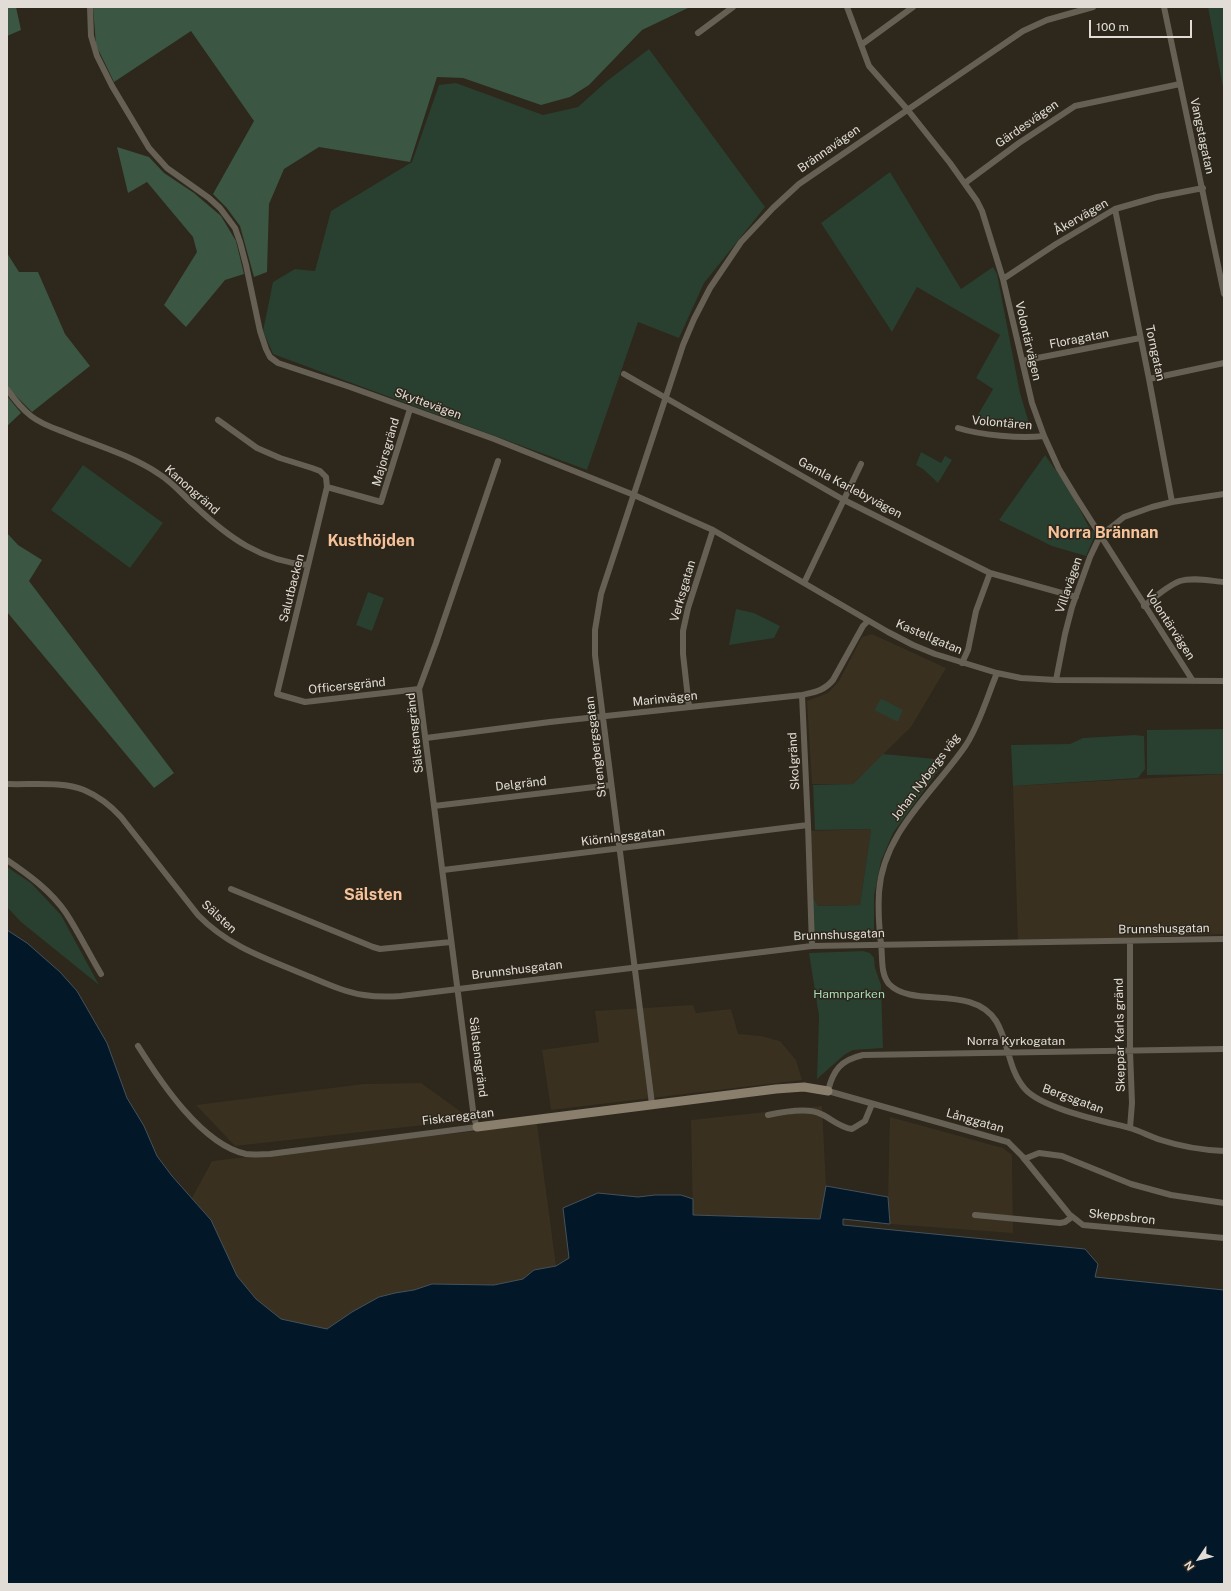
<!DOCTYPE html>
<html>
<head>
<meta charset="utf-8">
<style>
	body { margin:0 }
	#map { position:relative; width:1231px; height:1591px; overflow:hidden; background:#2d271c; font-family:"Public Sans",sans-serif }
	canvas { display:block }
	.frame { position:absolute; inset:0; border:8px solid #e1ddd6; pointer-events:none }
	.north { position:absolute; left:1179px; top:1539px; width:40px; height:40px; -webkit-text-stroke:3px #2d271c; paint-order:stroke; rotate:235deg; font-size:11px; font-weight:700; line-height:16px; text-align:center; color:#e1ddd6 }
	.north::after { content:''; display:block; margin:auto; width:14px; height:18px; background:#e1ddd6; clip-path:polygon(50% 0,100% 100%,50% 72%,0 100%) }
	.scale { position:absolute; left:1089px; top:20px; width:103px; height:18px; box-sizing:border-box; border:2px solid #e1ddd6; border-top:0; padding-left:5px; font-size:12px; line-height:14px; white-space:nowrap; color:#e1ddd6; -webkit-text-stroke:3px #2d271c; paint-order:stroke }
</style>
</head>
<body>
<div id="map">
<canvas width="1231" height="1591"></canvas>
<div class="frame"></div>
<div class="north">N</div>
<div class="scale">100 m</div>
</div>
<script>
const context = document.querySelector('canvas').getContext('2d');
context.lineJoin = 'round';
function fillPath(path, color) {
  context.fillStyle = color;
  context.fill(path, 'evenodd');
}
function trace(path, color, width, dash) {
  context.strokeStyle = color;
  context.lineWidth = width;
  context.lineCap = dash ? 'butt' : 'round';
  context.setLineDash(dash || []);
  context.stroke(path);
}
function drawText(font, color, halo, rows, align = 'center') {
  context.font = font + ' "Public Sans",sans-serif';
  context.lineWidth = 3;
  context.setLineDash([]);
  context.textBaseline = 'middle';
  context.strokeStyle = halo;
  context.fillStyle = color;
  for (const [text, x, y, turn = 0] of rows) {
    context.save();
    context.translate(x, y);
    context.rotate((+turn || 0) * Math.PI / 180);
    context.textAlign = isNaN(turn) ? turn : align;
    if (halo) context.strokeText(text, 0, 0);
    context.fillText(text, 0, 0);
    context.restore();
  }
}
fillPath(new Path2D(`
	M872,634L946,668L911,727L853,784H812L807,701L828,693L839,681L862,637Z
	M1224,774V934L1018,942L1013,786Z
	M871,829L860,905L818,906L813,897L810,831Z
	M693,1005L696,1013L731,1009L738,1034L761,1036L780,1041L796,1060L802,1080L551,1110L542,1050L599,1042L595,1011Z
	M421,1083L464,1114L460,1121L235,1146L196,1105L364,1084Z
	M822,1106L826,1186L821,1219L693,1215L691,1120Z
	M890,1117L1003,1148L1012,1155L1013,1233L890,1224L888,1197Z
	M537,1124L556,1266L534,1270L523,1279L493,1285L432,1284L414,1290L396,1293L352,1312L327,1329L281,1319L256,1299L237,1276L211,1220L192,1198L212,1161Z`), '#393020');
fillPath(new Path2D(`
	M1208,7H1224V93Z
	M649,49L765,207L704,283L679,338L638,322L587,470L273,354L263,331L273,282L295,269L315,271L331,211L412,162L439,85L456,83L543,115L578,107L607,81Z
	M890,172L961,289L993,267L997,274L1020,393L1031,430L975,420L993,389L976,378L1000,335L917,287L892,332L821,223Z
	M921,452L941,463L945,456L952,460L938,483L923,469L916,465Z
	M1045,455L1069,489L1090,529L1096,533L1086,556L1052,546L999,520Z
	M83,465L163,523L130,568L51,510Z
	M368,592L384,598L372,631L356,625Z
	M736,609L754,613L780,626L774,638L729,645Z
	M882,699L903,710L898,721H896L876,711L875,709L880,700Z
	M1224,729V774L1147,775V730Z
	M1135,735L1144,736L1145,769L1138,778L1013,786L1011,745L1070,744L1083,738Z
	M883,754L946,760L893,833L881,861L874,896V933L868,938H815L813,936V897L818,906L860,905L871,829L815,830L813,785L853,784Z
	M7,867L31,883L61,915L99,985L21,922L7,907Z
	M863,951L870,953L874,958L875,968L881,985L883,1048L853,1050L844,1055L817,1079L819,1016L809,953Z`), '#293f30');
fillPath(new Path2D(`
	M7,7H16L21,30L7,36Z
	M93,7H690L642,30L589,85L570,97L541,105L463,78L437,77L410,162L319,147L284,169L269,204L267,272L254,277L240,226L226,207L213,194L254,121L191,31L114,82L96,45Z
	M117,147L149,157L164,173L194,193L221,216L236,241L244,274L225,280L186,327L164,305L197,252L193,237L147,182L128,193Z
	M7,253L19,272H38L65,334L90,366L32,412L12,392L7,384Z
	M7,396L21,413L7,426Z
	M7,533L18,545L42,560L29,581L174,773L154,788L7,612Z`), '#3b5643');
const water = new Path2D(`
	M7,930L27,943L60,972L77,991L107,1043L127,1098L144,1126L157,1156L172,1176L211,1220L237,1276L256,1299L281,1319L327,1329L352,1312L379,1297L395,1293L414,1290L432,1284L494,1285L523,1279L534,1270L556,1266L569,1258L563,1208L598,1193L638,1197L655,1195H681L693,1199V1215L820,1219L826,1186L888,1197L890,1224L843,1219V1225L1085,1249L1098,1264L1095,1277L1224,1290V1584H7Z`);
fillPath(water, '#021728');
trace(water, '#45525c', 1);
trace(new Path2D(`
	M90,7L91,36L97,56L112,86L149,148L167,168L209,198L220,208L235,228L240,242L246,265L260,331L266,349L270,357L278,363L350,387L494,439L634,495L713,530L888,632L913,645L935,654L997,673L1021,678L1056,680L1224,681
	M847,7L869,66L907,109L950,163L977,201L982,211L1003,279L1032,403L1044,436L1059,469L1076,497L1193,681
	M1164,7L1224,294
	M698,33L733,7
	M861,45L913,7
	M965,183L1019,143L1075,106L1180,84
	M1115,209L1149,379L1172,502
	M1003,279L1056,244L1115,209L1157,197L1203,188
	M1022,361L1140,338
	M624,374L844,500L990,573L1076,597
	M1149,379L1224,363
	M7,389C14,399 22,409 31,416C41,424 53,428 64,432C95,445 131,455 159,474C172,482 183,495 195,506C229,538 261,561 308,565
	M218,420L257,448L280,458L312,468L320,471L326,477L327,487L381,502L410,409
	M958,428C980,435 1021,439 1044,436
	M327,487L277,694L305,702L419,689
	M804,583L861,464
	M1144,606C1155,597 1167,586 1180,581C1193,577 1211,581 1224,582
	M962,663L968,650L976,611L990,573
	M997,673C987,697 980,723 966,745C934,792 883,832 879,892C878,909 879,927 881,944C883,957 880,973 889,984C913,1009 972,984 996,1021C1009,1042 1008,1070 1025,1089C1043,1109 1103,1121 1130,1128C1140,1131 1151,1137 1161,1140C1182,1147 1202,1150 1224,1151
	M1056,680L1065,634L1072,607L1090,557L1100,536L1124,517L1152,507L1172,502L1224,494
	M689,707L683,654V631L688,608L713,530
	M426,738L550,722L802,695C814,692 824,691 833,680L863,626L868,621
	M7,784C30,785 63,781 84,790C98,796 111,806 121,817L198,915C228,946 264,958 303,974C323,982 343,992 364,995C376,997 388,997 401,996L812,946L1224,939
	M434,806L611,785
	M808,825L812,946
	M7,860C29,875 51,891 66,913C79,933 89,954 101,974
	M443,870L808,825L802,695
	M231,889L373,947L380,949L451,942
	M1130,941V1051L1132,1103L1130,1128
	M138,1046C160,1081 202,1145 246,1154C253,1155 263,1154 270,1154L477,1127L474,1118L419,689L436,643L498,461
	M1224,1049L863,1055C841,1060 833,1070 828,1091L1008,1142L1022,1156L1069,1214L1083,1225L1224,1238
	M652,1104L595,655V630L601,594L683,345L694,319L710,288L741,242L773,208L799,184L1023,31L1047,20L1093,7
	M768,1115C782,1112 808,1107 821,1114C832,1119 839,1127 852,1129L865,1121L872,1104
	M1024,1159L1039,1153L1062,1156L1131,1184L1171,1195L1224,1203
	M975,1215L1060,1223L1065,1222L1072,1217`), '#665f54', 6);
trace(new Path2D(`
	M477,1127L776,1089L804,1087L828,1091`), '#8a7e6c', 9);
drawText('12px', '#e1ddd6', '#2d271c', [
	["Gärdesvägen",1027,124,-35],
	["Vangstagatan",1202,136,78],
	["Brännavägen",829,149,-35],
	["Åkervägen",1081,217,-30],
	["Floragatan",1079,339,-11],
	["Volontärvägen",1028,341,77],
	["Torngatan",1155,353,78],
	["Skyttevägen",428,404,20],
	["Volontären",1002,423,5],
	["Majorsgränd",386,452,-74],
	["Gamla Karlebyvägen",850,488,28],
	["Kanongränd",192,490,41],
	["Villavägen",1069,585,-71],
	["Salutbacken",292,588,-76],
	["Verksgatan",683,591,-74],
	["Volontärvägen",1170,625,57],
	["Kastellgatan",929,637,23],
	["Officersgränd",347,686,-6],
	["Marinvägen",665,699,-6],
	["Sälstensgränd",415,733,-96],
	["Strengbergsgatan",596,747,-97],
	["Skolgränd",794,761,-93],
	["Johan Nybergs väg",926,777,-53],
	["Delgränd",521,784,-7],
	["Kiörningsgatan",623,837,-7],
	["Sälsten",219,917,42],
	["Brunnshusgatan",1164,929,-1],
	["Brunnshusgatan",839,935,-2],
	["Brunnshusgatan",517,970,-7],
	["Skeppar Karls gränd",1120,1035,-91],
	["Norra Kyrkogatan",1016,1041],
	["Sälstensgränd",478,1057,83],
	["Bergsgatan",1073,1099,20],
	["Fiskaregatan",458,1117,-7],
	["Långgatan",975,1121,16],
	["Skeppsbron",1122,1217,6]
]);
drawText('12px', '#a8dcb7', '#2d271c', [
	["Hamnparken",849,994]
]);
drawText('bold 16px', '#f6c29a', '#2d271c', [
	["Norra Brännan",1103,533],
	["Kusthöjden",371,541],
	["Sälsten",373,895]
]);
</script>
</body>
</html>
